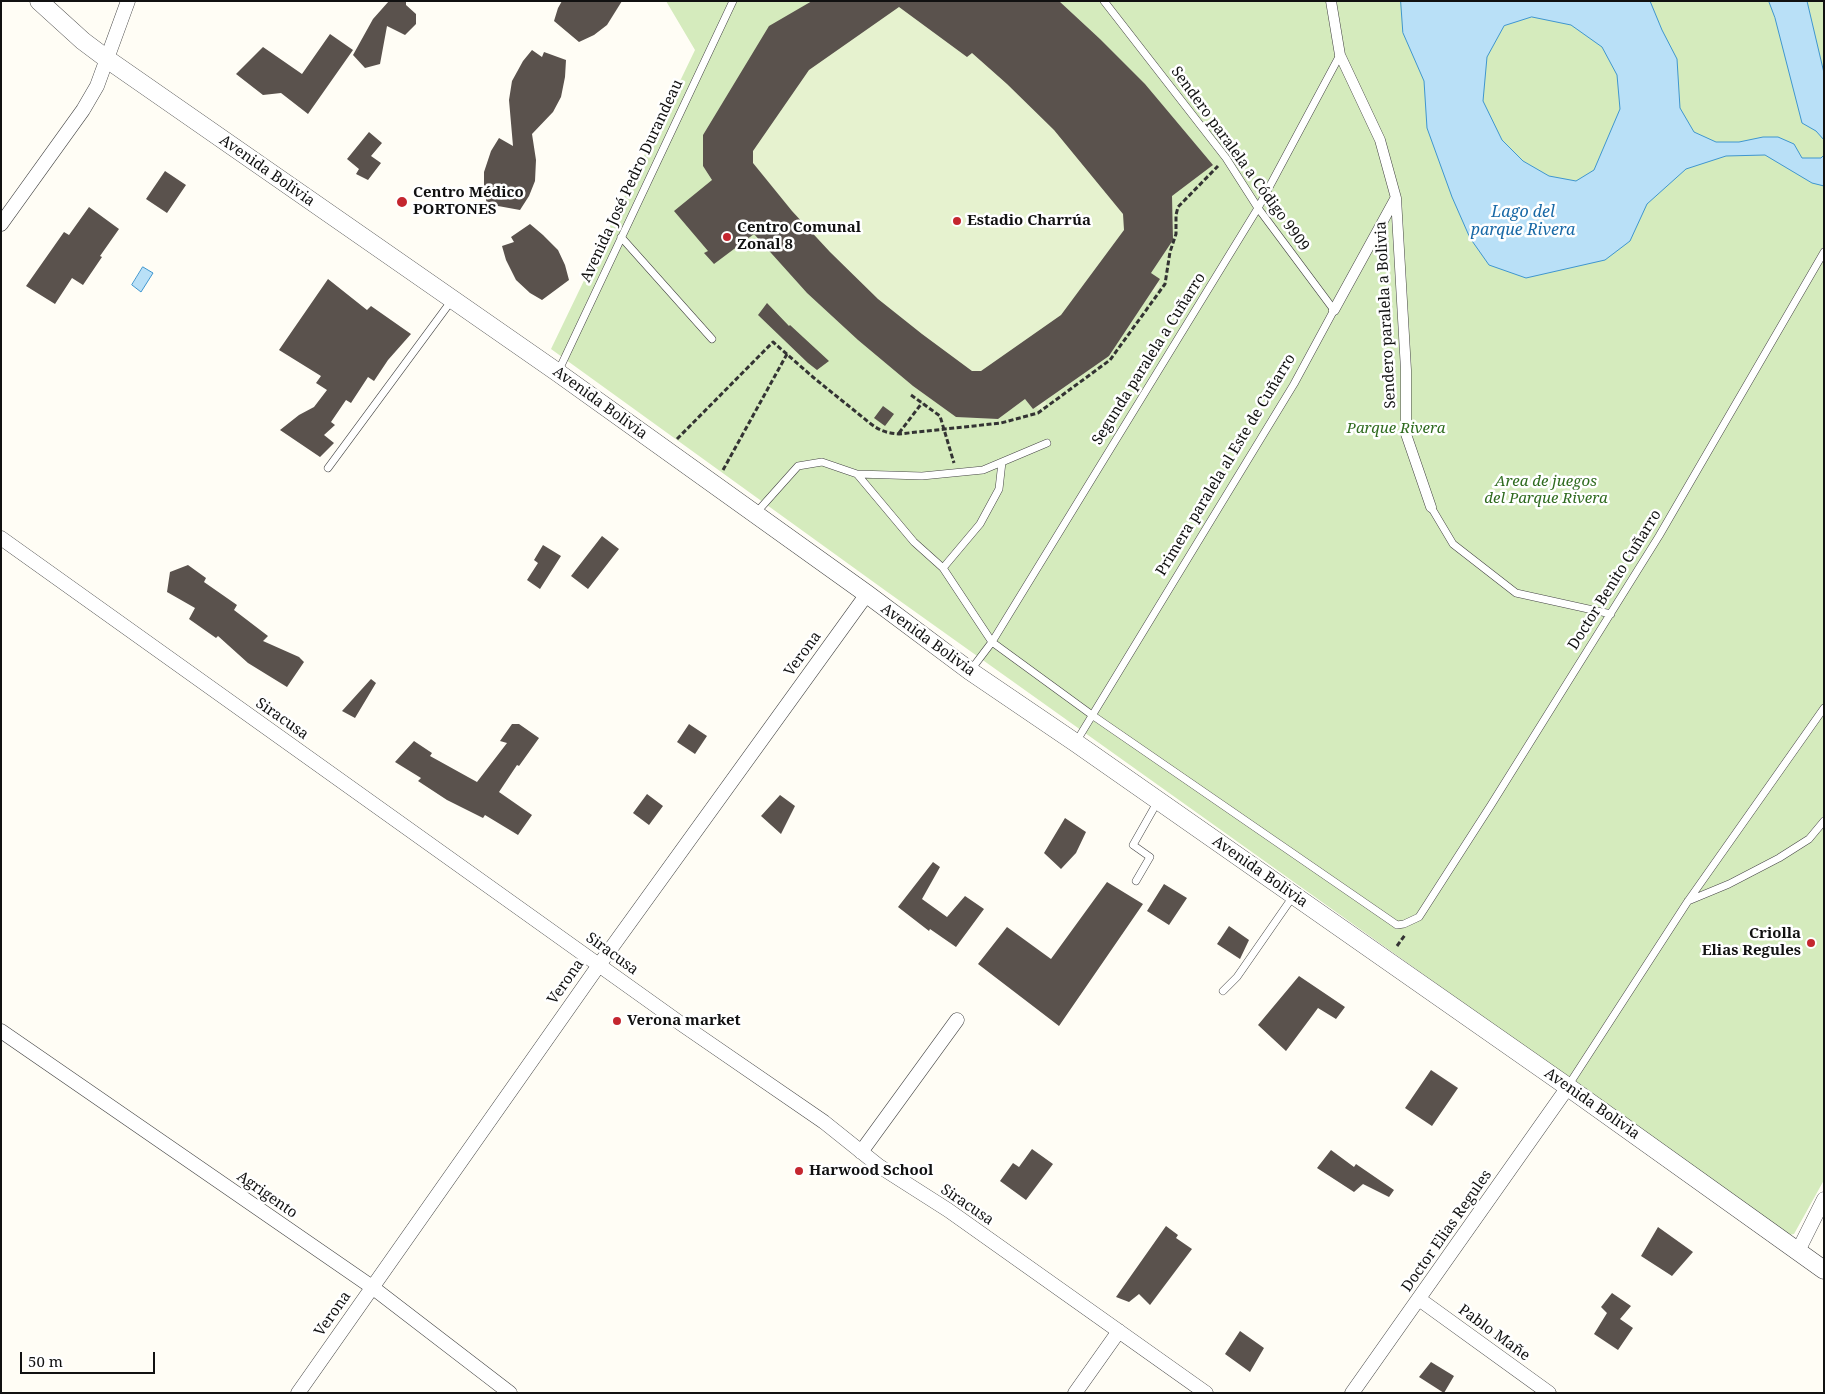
<!DOCTYPE html>
<html>
<head>
<meta charset="utf-8">
<style>
	body { margin:0 }
	#map { position:relative; width:1825px; height:1394px; overflow:hidden; background:#fffdf5; font-family:"Noto Serif",serif }
	canvas { display:block }
	.frame { position:absolute; inset:0; border:2px solid #111; pointer-events:none }
	.scale { position:absolute; left:20px; top:1352px; width:135px; height:22px; box-sizing:border-box; border:2px solid #111; border-top:0; padding-left:6px; font-size:15px; line-height:18px; white-space:nowrap; color:#111; -webkit-text-stroke:4px #fff; paint-order:stroke }
</style>
</head>
<body>
<div id="map">
<canvas width="1825" height="1394"></canvas>
<div class="frame"></div>
<div class="scale">50 m</div>
</div>
<script>
const context = document.querySelector('canvas').getContext('2d');
context.lineJoin = 'round';
function fillPath(path, color) {
  context.fillStyle = color;
  context.fill(path, 'evenodd');
}
function trace(path, color, width, dash) {
  context.strokeStyle = color;
  context.lineWidth = width;
  context.lineCap = dash ? 'butt' : 'round';
  context.setLineDash(dash || []);
  context.stroke(path);
}
function drawText(font, color, halo, rows, align = 'center') {
  context.font = font + ' "Noto Serif",serif';
  context.lineWidth = 5;
  context.setLineDash([]);
  context.textBaseline = 'middle';
  context.strokeStyle = halo;
  context.fillStyle = color;
  for (const [text, x, y, turn = 0] of rows) {
    context.save();
    context.translate(x, y);
    context.rotate((+turn || 0) * Math.PI / 180);
    context.textAlign = isNaN(turn) ? turn : align;
    if (halo) context.strokeText(text, 0, 0);
    context.fillText(text, 0, 0);
    context.restore();
  }
}
fillPath(new Path2D(`
	M666,1H1824V1180L1794,1234L1788,1235L1779,1228L886,591L551,349L695,50Z`), '#d5ebbd');
fillPath(new Path2D(`
	M812,1H1059L1100,39L1145,84L1213,165L1169,198L1172,202L1173,240L1151,273L1160,279L1158,282L1161,285L1155,293L1152,291L1109,356L1045,401L1047,404L1039,410L1036,407L1033,409L1025,399L998,419L956,417L913,386L858,340L807,293L723,198L703,166V135L769,27Z`), '#e6f2cf');
const water = new Path2D(`
	M1401,1H1650L1662,30L1677,59L1680,108L1694,132L1716,142H1739L1763,137H1778L1794,144L1802,158H1821L1824,155V186L1812,183L1765,155L1726,156L1686,169L1647,204L1630,241L1605,260L1526,278L1489,265L1470,238L1452,197L1427,128L1424,81L1403,33ZM1532,17L1571,25L1602,47L1617,75L1620,109L1594,170L1576,181L1549,176L1523,161L1502,140L1483,101L1487,57L1504,26Z
	M1769,1H1807L1824,73V140L1816,131L1802,123L1775,18Z
	M143,267L153,273L141,292L132,285Z`);
fillPath(water, '#b9e0f7');
trace(water, '#3f96cf', 1);
fillPath(new Path2D(`
	M389,1H406V5L416,14V24L405,35L387,26L380,64L365,68L353,55L373,19Z
	M562,1H622L607,25L594,35L579,42L554,21L558,8Z
	M812,1H1059L1100,39L1145,84L1213,165L1172,196L1173,240L1151,273L1160,279L1109,356L1033,409L1025,399L998,419L956,417L913,386L858,340L807,293L754,234L714,264L704,253L708,251L674,211L712,180L703,166V135L769,26ZM899,7L967,57L972,53L1007,84L1054,130L1123,214L1124,230L1061,315L981,371H972L922,334L878,299L830,252L792,211L753,163V151L809,70Z
	M330,34L353,50L308,114L281,93L263,95L236,74L263,47L302,74Z
	M532,50L542,57L544,52L566,60L565,77L561,97L553,112L532,134L536,160L535,181L529,196L520,210L487,204L484,191V172L491,151L499,138L513,146L509,100L512,81L523,61Z
	M369,132L382,143L371,156L381,163L368,180L356,174L359,169L347,159Z
	M165,171L186,185L167,213L146,199Z
	M89,207L119,229L100,256L102,257L83,285L72,278L55,304L26,286L64,232L69,235Z
	M530,224L543,235L558,250L565,265L569,280L542,300L530,293L516,280L506,260L502,246L514,242L511,237Z
	M328,279L367,310L371,306L411,334L388,360L374,381L368,377L351,403L346,400L331,422L335,425L324,435L334,443L320,457L280,430L299,415L314,407L327,390L316,383L321,376L279,350Z
	M767,303L789,326L790,325L829,361L817,370L808,363L758,315Z
	M883,406L894,414L885,426L874,418Z
	M602,536L619,549L588,589L571,576Z
	M543,545L561,556L540,589L527,580L538,563L534,560Z
	M188,565L206,578L204,582L237,605L234,610L268,636L263,641L299,657L304,662L287,687L248,663L218,636L216,638L189,619L195,608L167,592L170,572Z
	M371,679L376,683L355,718L342,711Z
	M512,724H519L539,738L519,766L517,765L499,792L532,815L518,835L485,815L483,818L447,800L418,781L421,778L395,762L414,741L432,753L430,756L477,782L507,743L500,741Z
	M689,724L707,736L695,754L677,742Z
	M647,794L663,806L649,825L633,813Z
	M780,795L795,806L781,834L761,816Z
	M1065,818L1086,832L1076,853L1061,869L1044,853Z
	M933,862L940,867L922,899L947,917L965,896L984,909L956,947L930,929L929,931L898,907Z
	M1107,882L1143,904L1059,1026L978,964L1007,927L1051,959Z
	M1164,884L1187,898L1169,925L1147,911Z
	M1229,926L1249,940L1240,959L1217,944Z
	M1299,976L1345,1007L1336,1019L1318,1008L1286,1051L1258,1025Z
	M1431,1070L1458,1088L1432,1126L1405,1108Z
	M1032,1149L1053,1164L1026,1200L1000,1181L1013,1163L1019,1167Z
	M1331,1150L1354,1167L1356,1164L1394,1190L1389,1197L1363,1184L1354,1192L1317,1168Z
	M1166,1226L1178,1235L1176,1238L1192,1249L1150,1305L1139,1294L1129,1302L1116,1297Z
	M1658,1227L1693,1252L1672,1276L1641,1256Z
	M1612,1293L1631,1306L1620,1319L1633,1328L1618,1350L1594,1334L1607,1313L1601,1307Z
	M1240,1331L1264,1348L1250,1372L1225,1354Z
	M1431,1362L1454,1376L1444,1393L1419,1377Z`), '#5a524d');
const service = new Path2D(`
	M621,237L712,339
	M558,372L733,1
	M328,468L452,300
	M857,474L922,476L983,470L1047,443
	M1431,507L1453,544L1516,593L1611,614
	M756,513L798,466L822,462L857,474L914,542L943,568L992,642L1092,715L1397,925L1404,924L1419,917L1491,805L1659,536L1824,252
	M943,568L980,524L999,489L1002,462
	M970,671L992,642L1258,208L1340,55
	M1076,742L1294,384L1334,310L1258,208L1226,158L1104,1
	M1136,881L1150,857L1133,845L1158,801
	M1688,901L1729,884L1779,858L1809,839L1824,821
	M1223,991L1237,977L1294,895
	M1568,1086L1688,901L1824,708`);
const pedestrian = new Path2D(`
	M1331,1L1340,55L1380,140L1396,198L1406,370V434L1431,507
	M1334,310L1395,199`);
const minor = new Path2D(`
	M1,224L83,110L97,86L128,1
	M1,538L680,1023L824,1122L879,1166L948,1210L1206,1393
	M1,1031L372,1287L510,1393
	M861,1152L957,1020
	M1798,1251L1824,1199
	M1419,1299L1549,1393
	M298,1393L599,965L867,594
	M1075,1393L1119,1331
	M1352,1393L1568,1087`);
const tertiary = new Path2D(`
	M39,1L83,41L107,59L557,372L867,594L970,671L1076,743L1568,1087L1824,1270`);
trace(service, '#444', 8);
trace(pedestrian, '#444', 11);
trace(minor, '#444', 15);
trace(tertiary, '#444', 19);
trace(new Path2D(`
	M911,395L940,416L954,463
	M899,433L922,403
	M677,439L773,342L814,378L871,424C880,431 887,433 899,434L1001,423L1038,413L1110,360L1165,284L1170,252L1176,234V215L1178,207L1218,166
	M723,470L787,354
	M1397,946L1405,935`), '#333', 3, [5, 2.5]);
trace(service, '#fff', 7);
trace(pedestrian, '#fff', 10);
trace(minor, '#fff', 14);
trace(tertiary, '#fff', 18);
for (const [x, y, r, color] of [
	[402,202,6,"#c4262e"],
	[957,221,5,"#c4262e"],
	[727,237,5,"#c4262e"],
	[1811,943,5,"#c4262e"],
	[617,1021,5,"#c4262e"],
	[799,1171,5,"#c4262e"]
]) {
  const dot = new Path2D();
  dot.arc(x, y, r, 0, 2 * Math.PI);
  context.fillStyle = color;
  context.fill(dot);
  trace(dot, '#fff', 2);
}
drawText('15px', '#111', '#fff', [
	["Sendero paralela a Código 9909",1240,159,54],
	["Avenida Bolivia",267,171,35],
	["Avenida José Pedro Durandeau",632,181,-65],
	["Sendero paralela a Bolivia",1386,315,-93],
	["Segunda paralela a Cuñarro",1149,359,-58],
	["Avenida Bolivia",600,403,36],
	["Primera paralela al Este de Cuñarro",1226,465,-59],
	["Doctor Benito Cuñarro",1615,580,-58],
	["Avenida Bolivia",928,640,36],
	["Verona",803,654,-54],
	["Siracusa",282,719,35],
	["Avenida Bolivia",1260,872,35],
	["Siracusa",612,954,36],
	["Verona",566,982,-55],
	["Avenida Bolivia",1592,1104,35],
	["Agrigento",267,1195,35],
	["Siracusa",967,1205,34],
	["Doctor Elias Regules",1447,1231,-55],
	["Verona",333,1314,-55],
	["Pablo Mañe",1494,1333,36]
]);
drawText('bold 15px', '#111', '#fff', [
	["Centro Médico",413,193],
	["PORTONES",413,210],
	["Estadio Charrúa",967,221],
	["Centro Comunal",737,228],
	["Zonal 8",737,245],
	["Criolla",1801,934,"right"],
	["Elias Regules",1801,951,"right"],
	["Verona market",627,1021],
	["Harwood School",809,1171]
], 'left');
drawText('italic 15px', '#2f6b1f', '#fff', [
	["Parque Rivera",1396,429],
	["Area de juegos",1546,482],
	["del Parque Rivera",1546,499]
]);
drawText('italic 16px', '#1768a6', '#fff', [
	["Lago del",1523,212],
	["parque Rivera",1523,230]
]);
</script>
</body>
</html>
